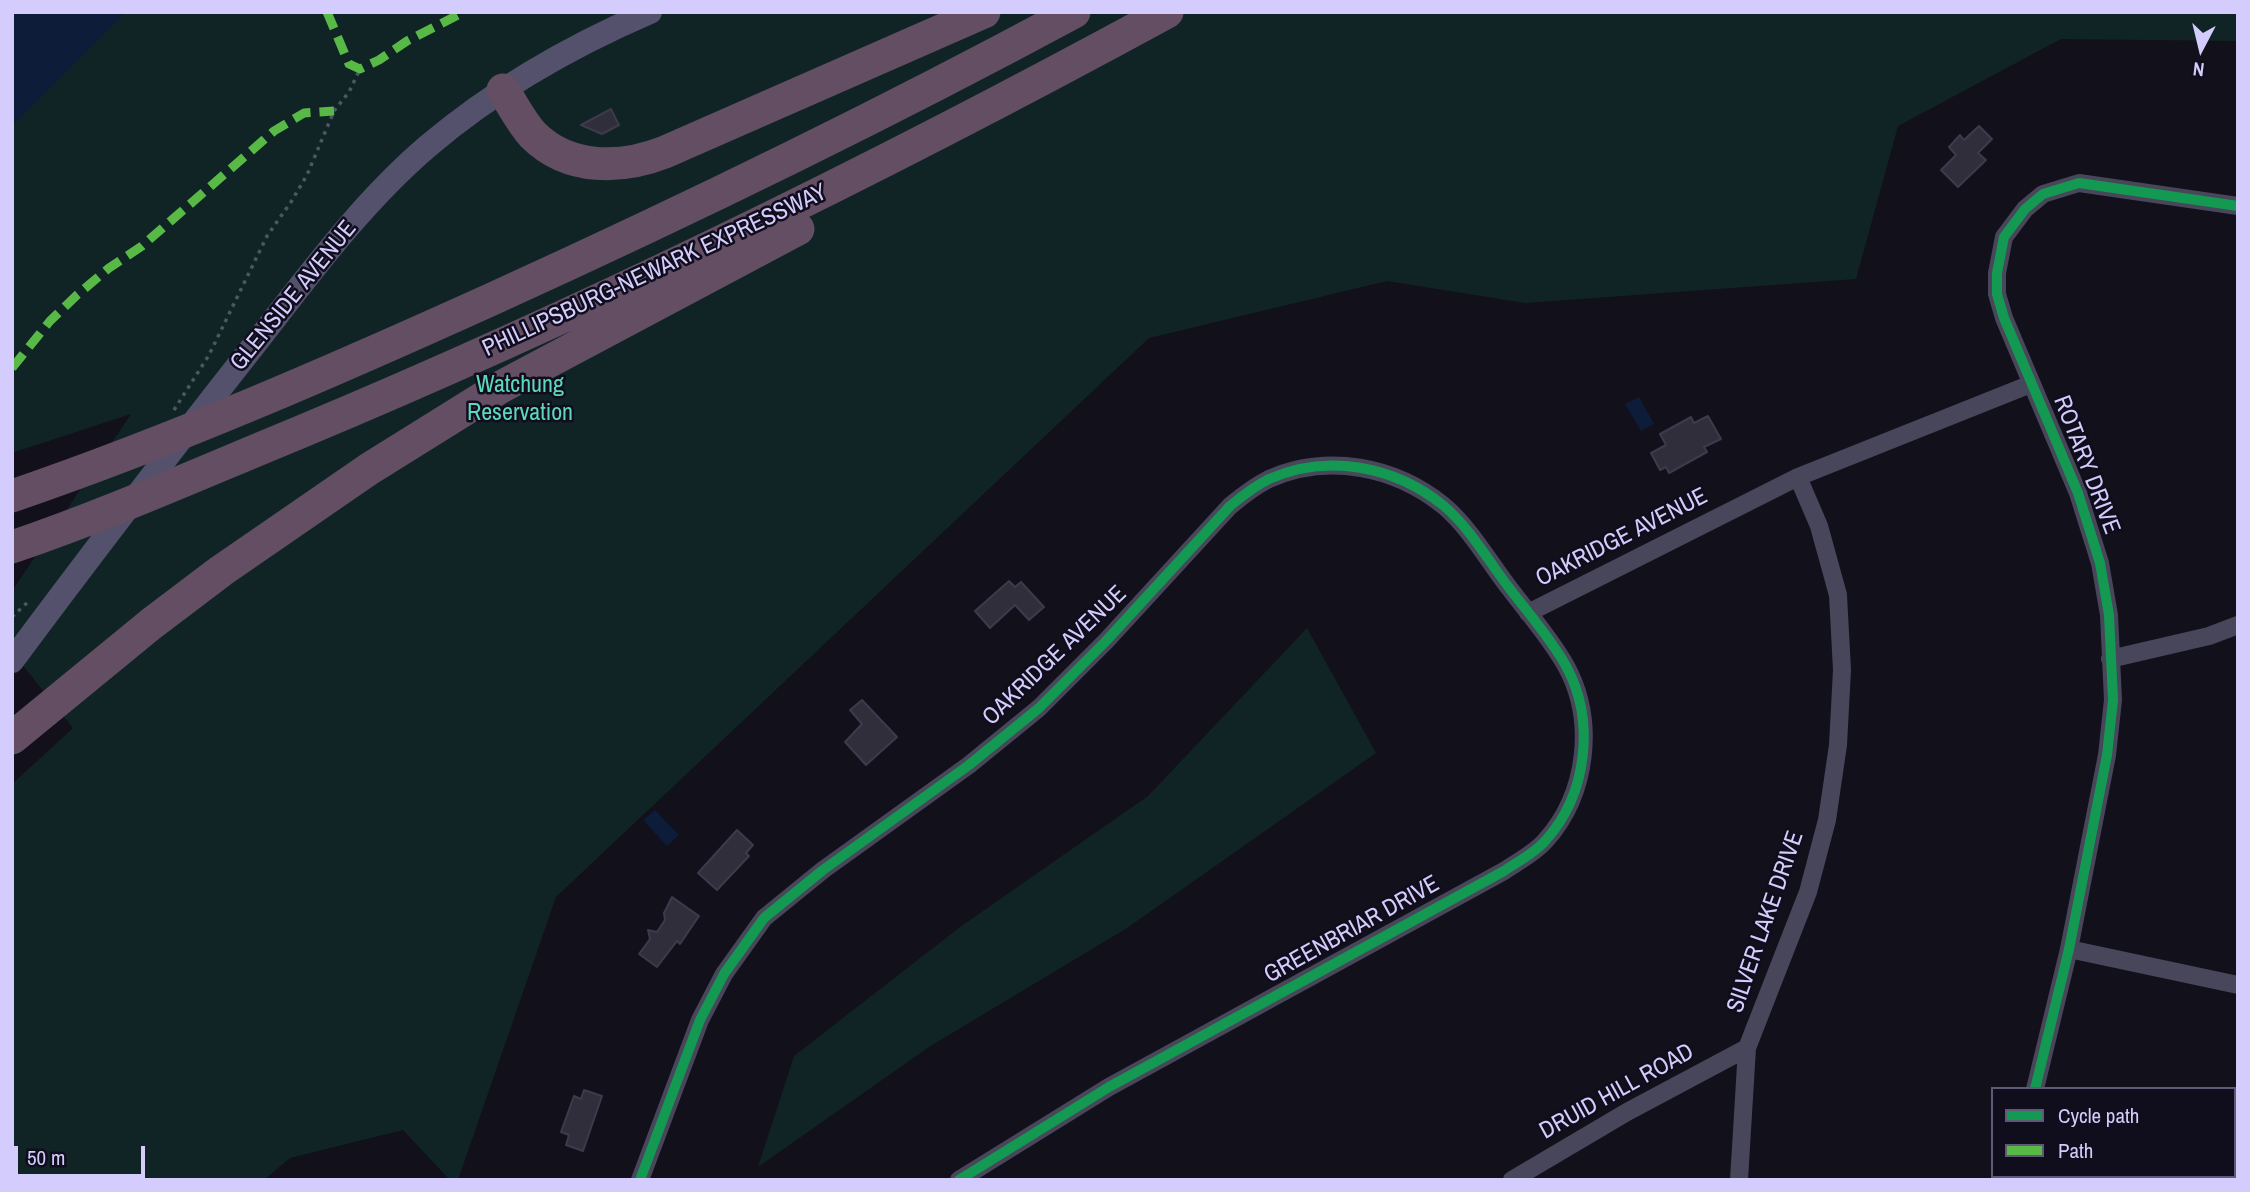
<!DOCTYPE html>
<html>
<head>
<meta charset="utf-8">
<style>
	body { margin:0 }
	#map { position:relative; width:2250px; height:1192px; overflow:hidden; background:#12101a; font-family:"Archivo Narrow",sans-serif }
	canvas { display:block }
	.frame { position:absolute; inset:0; border:14px solid #d3ccfc; pointer-events:none }
	.legend { position:absolute; left:1991px; top:1087px; width:245px; height:91px; box-sizing:border-box; background:#100d1d; border:2px solid #5e5976; margin:0; padding:9px 12px; list-style:none; font-size:21px; color:#d3ccfc }
	.legend li { display:flex; align-items:center; gap:14px; height:35px }
	.legend b { width:35px; border:2px solid #5e5976 }
	.north { position:absolute; left:2166px; top:14px; width:70px; height:70px; -webkit-text-stroke:5px #100d1d; paint-order:stroke; rotate:187deg; font-size:19px; font-weight:700; line-height:28px; text-align:center; color:#d3ccfc }
	.north::after { content:''; display:block; margin:auto; width:24px; height:32px; background:#d3ccfc; clip-path:polygon(50% 0,100% 100%,50% 72%,0 100%) }
	.scale { position:absolute; left:14px; top:1146px; width:131px; height:32px; box-sizing:border-box; border:4px solid #d3ccfc; border-top:0; padding-left:9px; font-size:21px; line-height:24px; white-space:nowrap; color:#d3ccfc; -webkit-text-stroke:5px #100d1d; paint-order:stroke }
</style>
</head>
<body>
<div id="map">
<canvas width="2250" height="1192"></canvas>
<div class="frame"></div>
<ul class="legend">
<li><b style="height:9px;background:#139951"></b>Cycle path</li>
<li><b style="height:9px;background:#58b947"></b>Path</li>
</ul>
<div class="north">N</div>
<div class="scale">50 m</div>
</div>
<script>
const context = document.querySelector('canvas').getContext('2d');
context.lineJoin = 'round';
function fillPath(path, color) {
  context.fillStyle = color;
  context.fill(path, 'evenodd');
}
function trace(path, color, width, dash) {
  context.strokeStyle = color;
  context.lineWidth = width;
  context.lineCap = dash ? 'butt' : 'round';
  context.setLineDash(dash || []);
  context.stroke(path);
}
function drawText(font, color, halo, rows, align = 'center') {
  context.font = font + ' "Archivo Narrow",sans-serif';
  context.lineWidth = 5;
  context.setLineDash([]);
  context.textBaseline = 'middle';
  context.strokeStyle = halo;
  context.fillStyle = color;
  for (const [text, x, y, turn = 0] of rows) {
    context.save();
    context.translate(x, y);
    context.rotate((+turn || 0) * Math.PI / 180);
    context.textAlign = isNaN(turn) ? turn : align;
    if (halo) context.strokeText(text, 0, 0);
    context.fillText(text, 0, 0);
    context.restore();
  }
}
fillPath(new Path2D(`
	M12,12H2238V41L2061,39L1898,126L1856,279L1525,303L1387,281L1149,338L556,897L458,1180H450L403,1130L290,1158L264,1180H12V784L73,728L12,652V591L131,414L12,453Z
	M1307,628L1376,753L1127,928L929,1047L758,1167L794,1056L960,927L1148,796Z`), '#102425');
fillPath(new Path2D(`
	M12,12H126L12,126Z
	M1639,397L1654,424L1641,431L1625,404Z
	M655,810L679,835L667,846L643,820Z`), '#0d1c39');
const building = new Path2D(`
	M611,109L619,125L602,134L581,125Z
	M1979,126L1992,139L1978,153L1986,160L1958,187L1941,170L1956,155L1949,147L1960,135L1964,140Z
	M1708,416L1721,439L1704,447L1707,452L1669,473L1666,467L1660,470L1651,453L1666,445L1660,434L1691,417L1694,423Z
	M1009,581L1015,587L1021,582L1044,607L1029,620L1015,605L990,628L975,611Z
	M862,700L897,737L866,765L845,742L862,724L850,710Z
	M737,830L753,845L746,853L749,856L717,890L698,873Z
	M672,897L699,916L680,944L677,941L657,967L639,954L650,939L648,930L657,932L665,920L664,913Z
	M584,1090L602,1096L583,1151L566,1145L569,1135L561,1132L574,1096L581,1099Z`);
fillPath(building, '#312e3c');
trace(building, '#3e3a4d', 2);
trace(new Path2D(`
	M174,410L209,355L267,236L291,202L307,175L334,111L349,92L360,69
	M12,617L30,600`), '#4b5764', 3.5, [3.5, 5]);
trace(new Path2D(`
	M1528,613L1798,477L2031,384
	M2110,659L2209,636L2238,625
	M2069,949L2238,985
	M2035,1089L2069,949L2107,755L2113,700L2109,615L2100,563L2078,493L2004,318L1997,294V273L2004,237L2025,209L2043,194L2079,183L2238,206
	M640,1180L700,1020L724,974L764,918L823,870L969,765L1039,708L1106,641L1230,506C1242,496 1255,486 1269,479C1327,453 1395,466 1444,506C1470,528 1489,562 1510,589C1529,614 1551,639 1566,666C1596,721 1587,794 1546,840C1535,853 1517,862 1504,871L1109,1087L959,1180
	M1512,1180L1627,1112L1747,1048
	M1739,1180L1747,1048L1808,892L1827,820L1838,745L1842,670L1838,595L1819,526L1798,477
	M2025,1180V1176`), '#48465a', 18);
trace(new Path2D(`
	M12,661C90,556 170,452 251,349C306,279 360,204 428,146C494,90 571,46 650,12`), '#54516d', 24);
trace(new Path2D(`
	M503,90C513,105 521,122 533,135C569,171 622,169 665,152L984,12
	M12,496C175,440 333,371 490,300C688,210 883,115 1074,12
	M12,547C109,514 203,472 298,433C595,309 884,166 1167,12
	M12,738L151,624L221,571L369,469L499,388L798,229`), '#634e64', 33);
trace(new Path2D(`
	M327,12L349,64L360,69L379,60L407,41L464,12
	M12,368L50,321L77,295L109,268L142,246L274,131L304,113L334,111`), '#58b947', 9, [18, 9]);
trace(new Path2D(`
	M2035,1089L2069,949L2107,755L2113,700L2109,615L2100,563L2078,493L2004,318L1997,294V273L2004,237L2025,209L2043,194L2079,183L2238,206
	M640,1180L700,1020L724,974L764,918L823,870L969,765L1039,708L1106,641L1230,506C1242,496 1255,486 1269,479C1327,453 1395,466 1444,506C1470,528 1489,562 1510,589C1529,614 1551,639 1566,666C1596,721 1587,794 1546,840C1535,853 1517,862 1504,871L1109,1087L959,1180`), '#139951', 10);
drawText('24px', '#d3ccfc', '#100d1d', [
	["PHILLIPSBURG-NEWARK EXPRESSWAY",655,271,-25],
	["GLENSIDE AVENUE",294,296,-51],
	["ROTARY DRIVE",2086,465,69],
	["OAKRIDGE AVENUE",1622,538,-27],
	["OAKRIDGE AVENUE",1055,656,-44],
	["SILVER LAKE DRIVE",1766,922,-71],
	["GREENBRIAR DRIVE",1352,930,-29],
	["DRUID HILL ROAD",1617,1092,-29]
]);
drawText('24px', '#5dd7be', '#100d1d', [
	["Watchung",520,386],
	["Reservation",520,414]
]);
</script>
</body>
</html>
